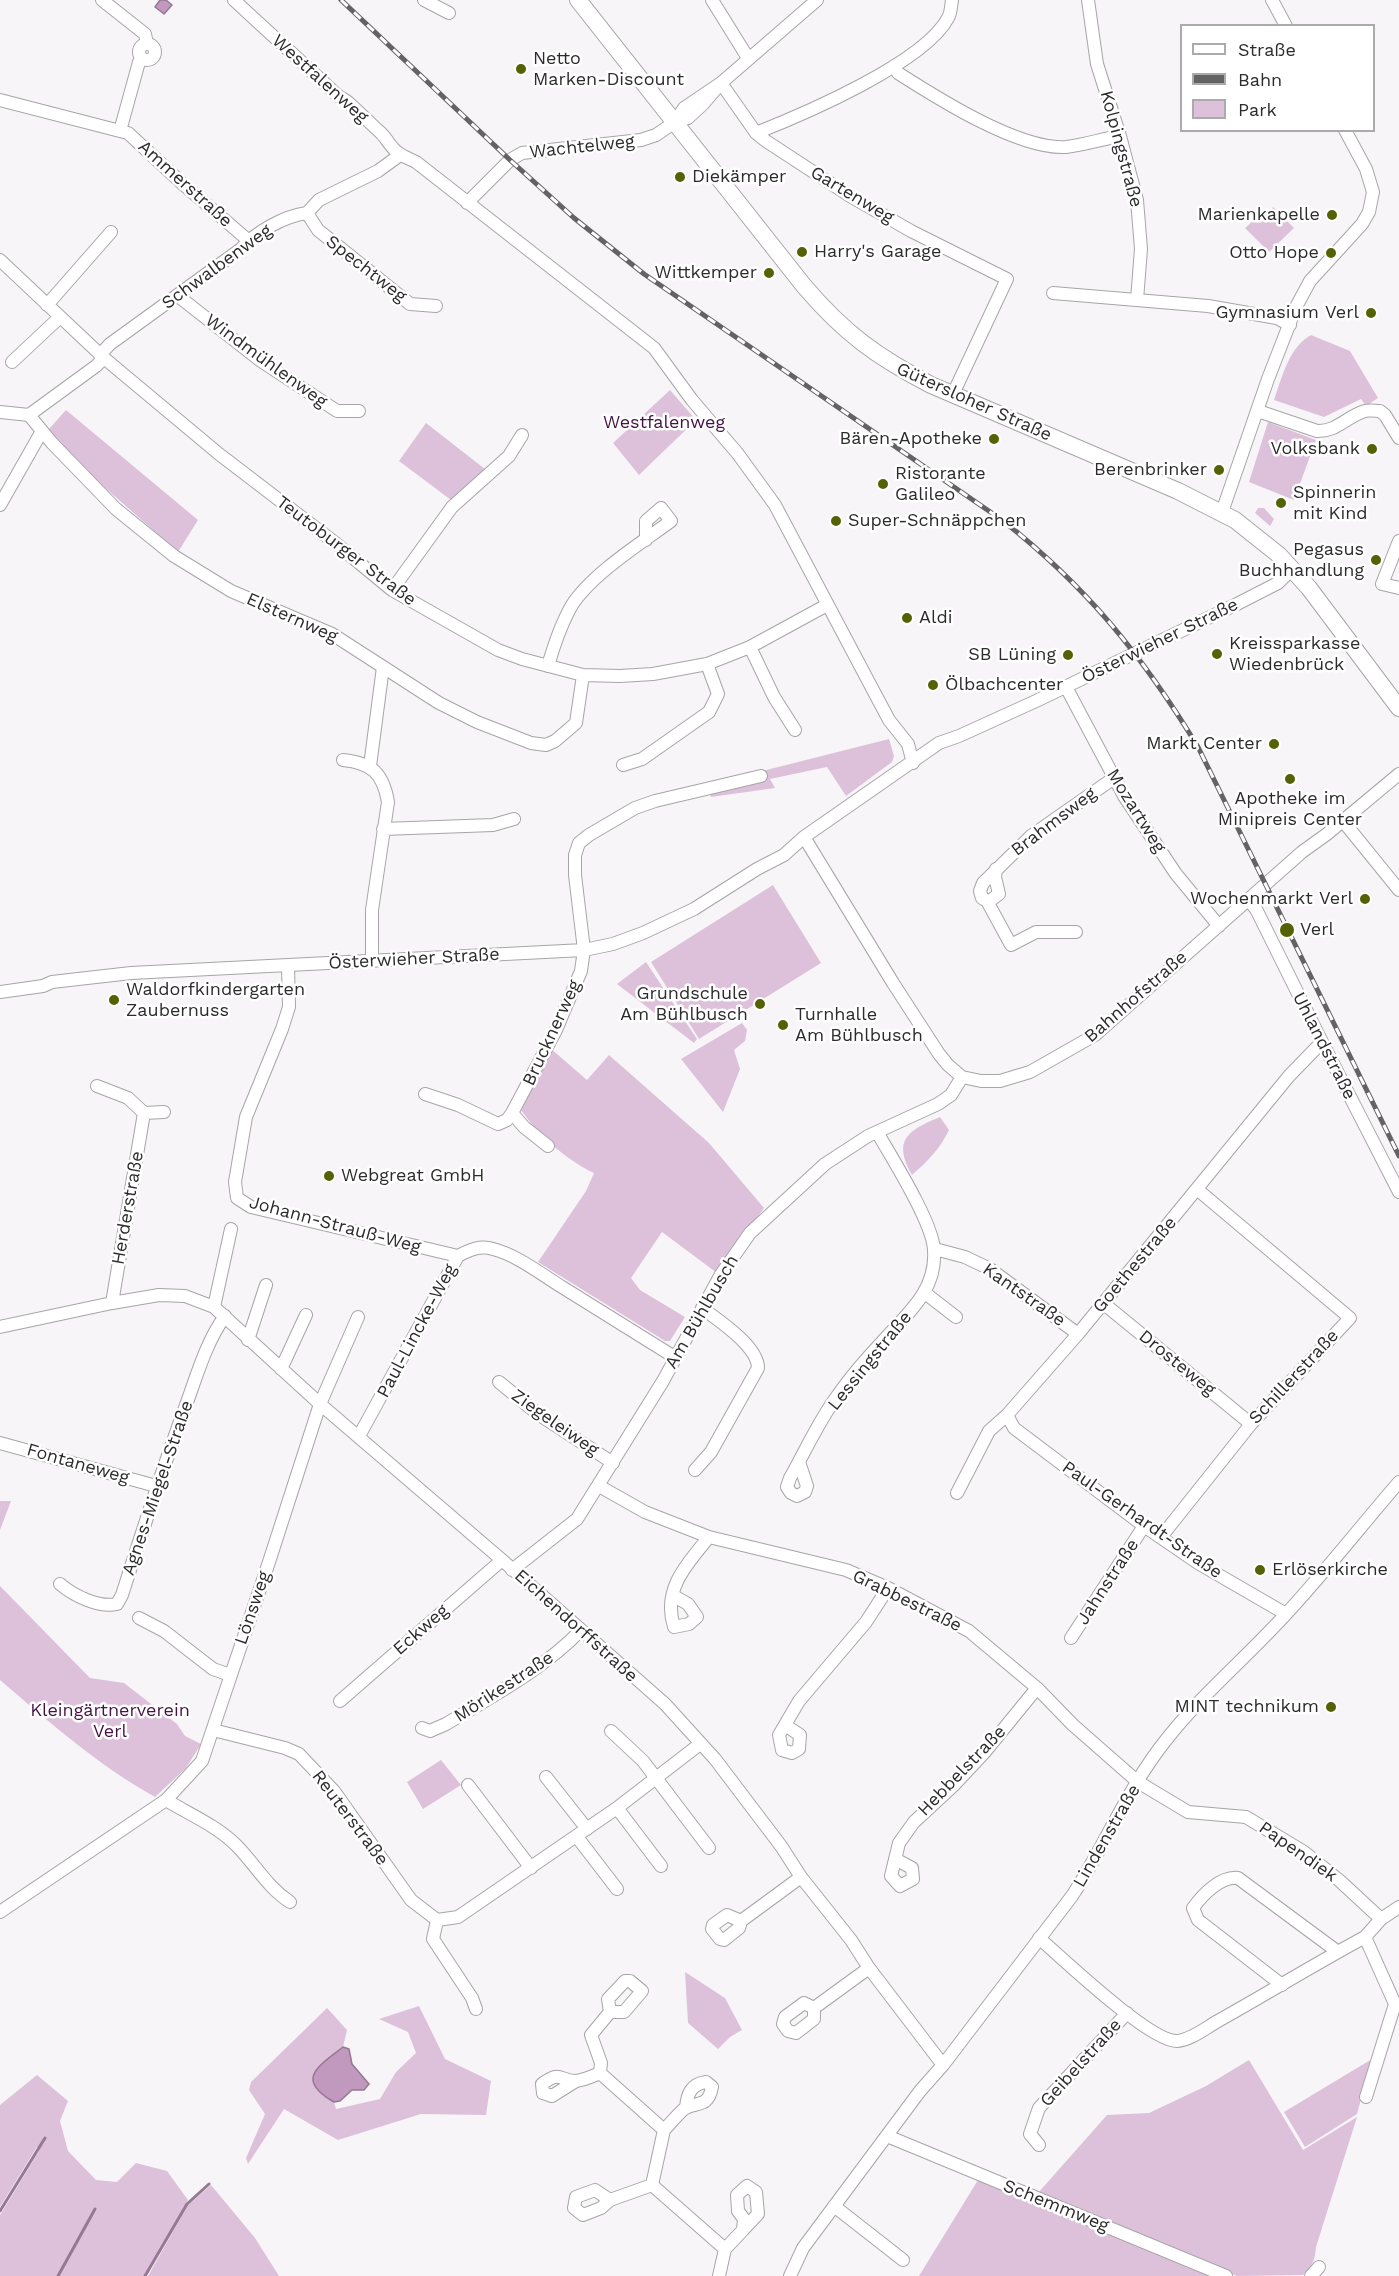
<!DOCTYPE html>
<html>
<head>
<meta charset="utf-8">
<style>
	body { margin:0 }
	#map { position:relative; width:1399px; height:2276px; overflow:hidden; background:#f8f5f8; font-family:"Work Sans",sans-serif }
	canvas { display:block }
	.legend { position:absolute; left:1180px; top:24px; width:195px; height:108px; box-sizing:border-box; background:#fff; border:2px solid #ababab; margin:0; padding:8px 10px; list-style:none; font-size:18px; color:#2d2c2d }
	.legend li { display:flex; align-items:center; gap:12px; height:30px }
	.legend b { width:30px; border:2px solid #ababab }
</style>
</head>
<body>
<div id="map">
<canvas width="1399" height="2276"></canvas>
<ul class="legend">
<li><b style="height:8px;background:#fff"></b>Straße</li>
<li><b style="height:8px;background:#646364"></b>Bahn</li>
<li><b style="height:16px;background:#ddc1db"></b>Park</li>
</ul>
</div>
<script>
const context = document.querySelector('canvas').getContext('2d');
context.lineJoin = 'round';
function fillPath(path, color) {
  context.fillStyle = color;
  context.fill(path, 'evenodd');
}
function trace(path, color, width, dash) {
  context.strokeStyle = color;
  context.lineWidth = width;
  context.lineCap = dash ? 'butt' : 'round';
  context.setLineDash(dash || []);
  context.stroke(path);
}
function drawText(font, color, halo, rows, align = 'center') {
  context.font = font + ' "Work Sans",sans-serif';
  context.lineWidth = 5;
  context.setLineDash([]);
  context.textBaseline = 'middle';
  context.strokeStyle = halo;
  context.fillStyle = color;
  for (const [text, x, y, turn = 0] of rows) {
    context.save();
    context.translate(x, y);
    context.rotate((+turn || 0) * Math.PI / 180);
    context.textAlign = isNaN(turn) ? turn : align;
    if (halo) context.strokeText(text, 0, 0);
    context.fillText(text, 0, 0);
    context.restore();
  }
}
fillPath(new Path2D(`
	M1273,207L1294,228L1269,252L1245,228L1254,220L1257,223L1269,214Z
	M1311,335L1350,351L1378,398L1366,406L1361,399L1324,417L1274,400C1282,377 1289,347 1311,335Z
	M670,390L696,420L639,475L613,443Z
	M66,410L198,520L178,552L86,471L49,429Z
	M1268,422L1316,440L1294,500L1249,482Z
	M426,423L485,469L451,500L399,461Z
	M1258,508H1264L1274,519L1270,526L1255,513Z
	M889,739L894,756L892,762L846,796L827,767L770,779L775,788L711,797L707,785Z
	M773,885L821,963L699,1039L651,962Z
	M646,962L697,1039L694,1043L617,984Z
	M742,1023L747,1030L745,1041L734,1050L740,1069L723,1112L681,1059Z
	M550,1048L587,1080L609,1055L709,1143L764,1208L717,1273L662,1232L631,1278L640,1290L685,1317L670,1341H665L538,1262L586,1191L594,1173C566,1160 536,1133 519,1107Z
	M940,1117L949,1130C940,1149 927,1162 912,1175C892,1140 908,1130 940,1117Z
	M0,1501H11L0,1530Z
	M0,1586L90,1678L124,1683L177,1724L185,1736L201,1744L186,1768L155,1797C98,1765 49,1722 0,1680Z
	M441,1760L461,1785L423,1809L407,1782Z
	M685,1972L725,1998L742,2030L730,2037L718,2049L688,2023Z
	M419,2006L445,2059L491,2081L486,2115L421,2114L338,2140L284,2109L248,2164L246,2158L265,2114L249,2090L251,2082L327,2008L347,2030L343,2047L322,2063L316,2089L334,2102L336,2109L380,2099L396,2072L416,2053L408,2032L379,2019Z
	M1372,2059L1357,2114L1305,2147L1284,2112Z
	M1249,2060L1303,2150L1357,2117L1316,2247C1315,2260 1312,2267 1303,2275L1237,2276L1038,2193L1107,2115L1149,2113L1206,2086Z
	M37,2075L68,2101L60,2121L68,2151L96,2180L117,2182L136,2163L167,2171L188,2200L145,2276H0V2215L39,2151L37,2147L0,2207V2105Z
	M978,2180L1212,2276H919Z
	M211,2185L255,2238L279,2276H148L188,2205Z`), '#ddc1db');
const water = new Path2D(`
	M160,0H166L172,5L164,14L155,7Z
	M343,2047L349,2049L352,2064L369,2084L364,2090H352L340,2101L334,2102C294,2079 319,2066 343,2047Z`);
fillPath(water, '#c198be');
trace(water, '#957892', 1.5);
trace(new Path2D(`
	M0,2211L45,2138
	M58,2276L95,2209
	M145,2276L187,2204L209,2184`), '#957892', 3);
const minor = new Path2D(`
	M102,0L145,34L147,44
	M234,0C268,32 302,62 336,94C340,98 347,100 351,105C361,114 371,124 381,133C387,139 390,146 396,151C401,156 410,159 416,162L654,348L692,400L738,454L775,505L873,690L889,720L908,744L913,763
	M424,0L449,13
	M712,0L748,58
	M1088,0L1097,64L1120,136L1137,200L1141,249L1137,300
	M1272,0L1286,26
	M139 52a8 8 0 1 1 16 0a8 8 0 1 1-16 0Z
	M142,58L139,62L120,131L128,133L184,185L249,241
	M894,66L898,73C937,98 1019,150 1066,147C1084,145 1102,139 1120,136
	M721,83L756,133L766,141L850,196L911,231L1007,279L953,394
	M0,100L120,131
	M675,122L684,108L721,83L817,0
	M756,133C804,114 924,63 948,18C951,13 951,6 952,0
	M467,203L510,160L522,153L641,140L656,135L675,122L688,118L703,104L721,83
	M307,213L318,230L410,304L436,306
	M0,260L104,358L219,454L334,542L392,590L498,650L522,659L583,675L620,676L653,674L707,664L750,647L827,605
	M1053,293L1208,306L1277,318L1290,325
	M178,296L261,361L337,411H359
	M47,305L111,232
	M100,355L110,344L241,249C256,232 284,216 307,213L319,200L378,171L400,155
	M12,362L60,317
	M1258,411L1317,431C1337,432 1347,416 1365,411C1369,410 1376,411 1380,411L1385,415L1399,438
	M0,412L29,415L96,366L104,358
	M29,415L52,443L116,509L174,556L231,591L332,634L439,703L477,722L531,743L546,745L555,741L576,723L583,675
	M0,505L42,431
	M1222,512L1268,379L1296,307L1310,281L1362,224L1369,212L1373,192L1366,169L1345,130
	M1399,541L1382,584L1399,588
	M392,590L452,507L509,456L522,435
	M750,647L774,697L795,730
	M548,666C554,645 561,624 572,605C592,574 641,543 671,521L661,508L646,521V540
	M1066,687L1124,796L1176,874L1219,926
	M343,760C372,763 383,773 388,802L372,910V961
	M623,765L642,759L709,712L718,694L707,664
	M370,766L383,667
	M1343,821L1399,890
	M383,829L493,825L514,819
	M804,837L893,983L939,1054L948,1065L962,1077L981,1081H1000L1030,1072L1095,1035L1302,852L1327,834L1399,774
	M1249,900L1257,911L1322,1042L1399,1192
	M987,901L991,900L999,894L995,877L996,869
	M1076,932H1036L1011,945L987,901L982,898L980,891L983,883L1031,836L1114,778
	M288,966L289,1007L282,1029L246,1117L235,1182L237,1198L251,1207L458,1256
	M0,992L43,986L52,982L131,973L584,950L613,944L643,933L694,909L757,869L784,855L804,837L939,743L959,736L1036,701L1237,604L1278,583L1292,569
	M97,1086L128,1098L144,1113L164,1112
	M425,1094L458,1105L498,1124L507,1120L512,1113L556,1030L581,971L584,950L575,875V855L579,843L589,835L635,808L655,801L761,776
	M512,1113L524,1127L548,1146
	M935,1249L965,1257L990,1269L1078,1334
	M925,1293L956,1317
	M112,1303L144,1113
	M1103,1303L1251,1424
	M214,1307L231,1229
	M0,1327L112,1303L159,1295L185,1296L214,1307L320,1404L502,1560L665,1704L715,1759L781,1846L801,1877L851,1940L869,1968L943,2065
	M248,1340L266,1285
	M281,1369L306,1315
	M499,1382L538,1414L613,1463
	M1007,1415L1014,1428L1144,1526L1198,1563L1286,1614
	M359,1436L458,1256C469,1250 480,1245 493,1249C517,1255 541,1274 562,1287C600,1311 638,1334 676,1358
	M0,1443L156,1486
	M799,1462L807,1486L805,1492L797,1496L791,1493L787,1487L790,1478C806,1450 819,1420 838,1395C851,1376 866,1359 882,1342C907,1314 937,1291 934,1250C933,1223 892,1158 877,1132
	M695,1470L711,1452L758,1368C758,1346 718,1320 702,1308
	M599,1486L645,1512L709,1537L846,1570L888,1588L969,1631L1037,1688L1073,1725L1138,1782L1188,1812L1246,1817L1304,1852L1340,1881L1381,1919
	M957,1493L989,1431L1007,1415L1078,1334L1289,1076L1322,1042
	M1161,1537L1251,1424L1350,1318L1198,1190
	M512,1570L577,1519L663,1381L720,1276L750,1233L825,1164L868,1136L938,1104L951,1095L962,1077
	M60,1584C74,1596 99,1608 117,1604L122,1595C142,1532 162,1470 185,1408C196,1378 206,1342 225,1316
	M674,1596L688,1604L697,1617L689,1624L674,1627C662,1589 687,1564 709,1537
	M139,1618L164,1631L213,1669L230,1675
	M1071,1638L1144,1526
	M340,1701L502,1560
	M785,1725L800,1735L799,1749L792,1753L782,1750L779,1735L799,1701L866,1622L888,1588
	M422,1728L430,1731L446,1724C489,1698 545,1668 580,1631
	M213,1730L285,1748L299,1754L334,1791L411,1900L437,1920L433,1939L472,1998L476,2009
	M611,1731L643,1761L709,1848
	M546,1777L587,1829
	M468,1785L531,1868
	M166,1800C189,1814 217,1826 236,1845C255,1864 267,1887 290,1902
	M617,1808L661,1866
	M577,1837L617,1889
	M895,1859L912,1868L913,1879L900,1886L891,1876L899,1843L914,1822L955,1784L984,1753L1037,1688
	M0,1912L166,1800L202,1761L269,1562L320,1404L358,1317
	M437,1920L458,1917L617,1808L700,1744
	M741,1921L727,1915L713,1925L712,1929L720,1939L724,1940L739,1928L741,1921L801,1877
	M1365,1937L1395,2004L1366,2097
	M1039,1938C1062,1958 1150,2042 1177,2041C1191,2040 1207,2027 1218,2021C1268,1993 1315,1964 1365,1937L1381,1919L1399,1907
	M1282,1985L1198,1920L1193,1908C1203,1894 1221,1876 1238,1878L1338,1952
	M804,2003L814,2008V2019L796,2033L788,2031L783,2024L785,2017Z
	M814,2008L869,1968
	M610,2012H624L642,1991L630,1981H625L608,1999L610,2012L591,2035L601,2063L600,2073L664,2130L652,2185L725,2249L719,2276
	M576,2081L552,2096L543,2093L542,2084C561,2070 558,2080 575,2081C582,2081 593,2076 600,2073
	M664,2130C670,2124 677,2115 684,2109C696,2101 708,2109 712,2087L706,2082C691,2084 687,2094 686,2108
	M887,2136L1226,2276
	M1039,2145L1030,2134L1039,2108L1127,2013
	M610,2200L595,2190L576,2197L574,2208L583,2215L601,2208L610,2200L652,2185
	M834,2206L903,2260
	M725,2249L743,2230L744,2219L738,2211L737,2195L747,2186L756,2192L758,2214L743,2230
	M790,2276L803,2248L920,2091L943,2065L1072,1896C1105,1846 1128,1787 1166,1740C1202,1694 1247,1657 1286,1614C1325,1572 1361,1526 1399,1482
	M1311,2276L1319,2267`);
const major = new Path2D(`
	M578,0L804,286C844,333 877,357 931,385L1178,491L1235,520L1279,555L1309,588L1399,708`);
trace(minor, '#a7a5a7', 14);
trace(major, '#a7a5a7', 18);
trace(minor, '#fff', 12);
trace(major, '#fff', 16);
const rail = new Path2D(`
	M341,0L510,160L574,218L644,274L1002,520C1087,587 1142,655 1198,747L1399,1156`);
trace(rail, '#646364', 5);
trace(rail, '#fff', 3, [9]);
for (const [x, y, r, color] of [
	[521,69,6,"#546204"],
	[680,177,6,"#546204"],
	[1332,215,6,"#546204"],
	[802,252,6,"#546204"],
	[1331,253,6,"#546204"],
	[769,273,6,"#546204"],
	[1371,313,6,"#546204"],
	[994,439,6,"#546204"],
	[1372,449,6,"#546204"],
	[1219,470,6,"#546204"],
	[883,484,6,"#546204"],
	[1281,503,6,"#546204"],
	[836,521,6,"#546204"],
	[1376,560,6,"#546204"],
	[907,618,6,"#546204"],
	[1217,654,6,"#546204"],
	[1068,655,6,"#546204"],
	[933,685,6,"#546204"],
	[1274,744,6,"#546204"],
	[1290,779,6,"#546204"],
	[1365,899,6,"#546204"],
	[1287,930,8,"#546204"],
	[114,1000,6,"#546204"],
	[760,1004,6,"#546204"],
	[783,1025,6,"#546204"],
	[329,1176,6,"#546204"],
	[1260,1570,6,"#546204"],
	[1331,1707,6,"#546204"]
]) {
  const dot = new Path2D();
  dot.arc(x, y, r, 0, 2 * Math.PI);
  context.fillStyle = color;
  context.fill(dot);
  trace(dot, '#fff', 2);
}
drawText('18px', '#2d2c2d', '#fff', [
	["Netto",533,59],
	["Marken-Discount",533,80],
	["Diekämper",692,177],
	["Marienkapelle",1320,215,"right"],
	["Harry's Garage",814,252],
	["Otto Hope",1319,253,"right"],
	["Wittkemper",757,273,"right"],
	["Gymnasium Verl",1359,313,"right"],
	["Bären-Apotheke",982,439,"right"],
	["Volksbank",1360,449,"right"],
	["Berenbrinker",1207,470,"right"],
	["Ristorante",895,474],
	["Galileo",895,495],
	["Spinnerin",1293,493],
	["mit Kind",1293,514],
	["Super-Schnäppchen",848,521],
	["Pegasus",1364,550,"right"],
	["Buchhandlung",1364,571,"right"],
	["Aldi",919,618],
	["Kreissparkasse",1229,644],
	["Wiedenbrück",1229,665],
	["SB Lüning",1056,655,"right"],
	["Ölbachcenter",945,685],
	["Markt Center",1262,744,"right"],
	["Apotheke im",1290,799,"center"],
	["Minipreis Center",1290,820,"center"],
	["Wochenmarkt Verl",1353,899,"right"],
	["Verl",1300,930],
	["Waldorfkindergarten",126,990],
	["Zaubernuss",126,1011],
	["Grundschule",748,994,"right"],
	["Am Bühlbusch",748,1015,"right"],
	["Turnhalle",795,1015],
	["Am Bühlbusch",795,1036],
	["Webgreat GmbH",341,1176],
	["Erlöserkirche",1272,1570],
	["MINT technikum",1319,1707,"right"]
], 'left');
drawText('18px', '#2d2c2d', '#fff', [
	["Westfalenweg",320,79,42],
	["Wachtelweg",582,147,-6],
	["Kolpingstraße",1121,149,75],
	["Ammerstraße",185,184,42],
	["Gartenweg",852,195,31],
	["Schwalbenweg",217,267,-36],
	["Spechtweg",366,269,38],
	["Windmühlenweg",266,361,36],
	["Gütersloher Straße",974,402,24],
	["Teutoburger Straße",346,551,37],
	["Elsternweg",292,618,24],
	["Österwieher Straße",1160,641,-26],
	["Mozartweg",1136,811,58],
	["Brahmsweg",1054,822,-37],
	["Österwieher Straße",414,959,-3],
	["Bahnhofstraße",1136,997,-41],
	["Brucknerweg",552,1033,-65],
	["Uhlandstraße",1324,1046,63],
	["Herderstraße",128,1208,-80],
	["Johann-Strauß-Weg",335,1225,15],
	["Goethestraße",1135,1265,-50],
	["Kantstraße",1024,1295,35],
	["Am Bühlbusch",702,1312,-60],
	["Paul-Lincke-Weg",417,1331,-62],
	["Lessingstraße",870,1361,-51],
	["Drosteweg",1177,1363,39],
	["Schillerstraße",1294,1377,-47],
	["Ziegeleiweg",555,1423,35],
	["Fontaneweg",78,1464,16],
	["Agnes-Miegel-Straße",158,1488,-71],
	["Paul-Gerhardt-Straße",1142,1520,35],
	["Jahnstraße",1108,1582,-57],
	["Grabbestraße",907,1601,26],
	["Lönsweg",253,1608,-71],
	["Eichendorffstraße",576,1626,42],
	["Eckweg",421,1630,-41],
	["Mörikestraße",504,1687,-33],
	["Hebbelstraße",962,1771,-46],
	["Reuterstraße",350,1818,53],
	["Lindenstraße",1107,1836,-60],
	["Papendiek",1298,1852,35],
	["Geibelstraße",1081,2063,-48],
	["Schemmweg",1056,2206,22]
]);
drawText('18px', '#451343', '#fff', [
	["Westfalenweg",664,423],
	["Kleingärtnerverein",110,1711],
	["Verl",110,1732]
]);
</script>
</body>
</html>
